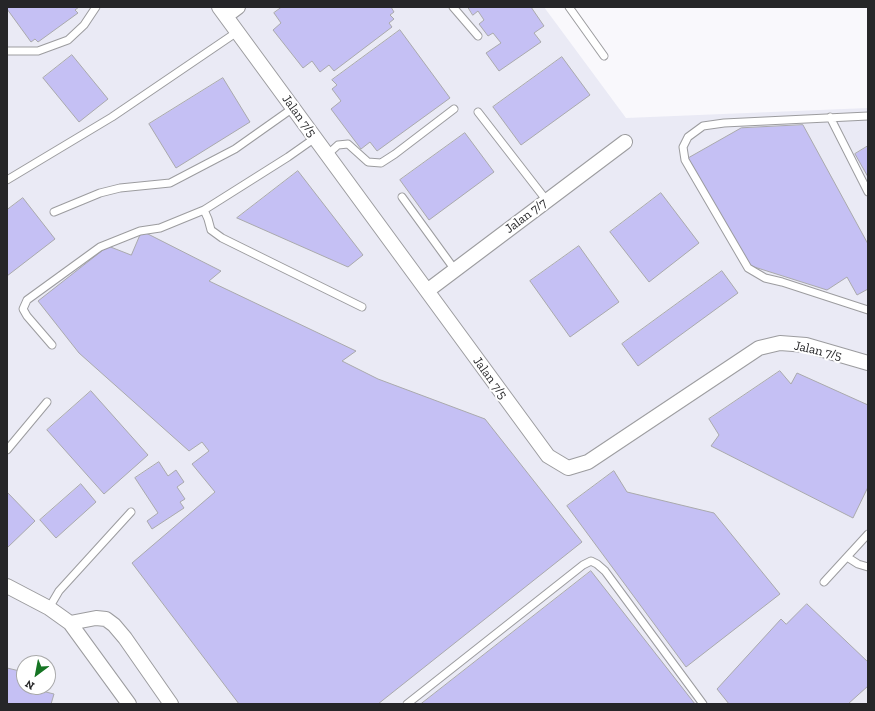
<!DOCTYPE html>
<html>
<head>
<meta charset="utf-8">
<style>
	body { margin:0 }
	#map { position:relative; width:875px; height:711px; overflow:hidden; background:#f9f8fc; font-family:"Zilla Slab",serif }
	canvas { display:block }
	.frame { position:absolute; inset:0; border:8px solid #262628; pointer-events:none }
	.north { position:absolute; left:16px; top:655px; width:40px; height:40px; box-sizing:border-box; background:#fff; border:1px solid #a8a8a9; border-radius:50%; rotate:212deg; font-size:11px; font-weight:700; line-height:16px; text-align:center; color:#262628 }
	.north::after { content:''; display:block; margin:auto; width:14px; height:18px; background:#167524; clip-path:polygon(50% 0,100% 100%,50% 72%,0 100%) }
</style>
</head>
<body>
<div id="map">
<canvas width="875" height="711"></canvas>
<div class="frame"></div>
<div class="north">N</div>
</div>
<script>
const context = document.querySelector('canvas').getContext('2d');
context.lineJoin = 'round';
function fillPath(path, color) {
  context.fillStyle = color;
  context.fill(path, 'evenodd');
}
function trace(path, color, width, dash) {
  context.strokeStyle = color;
  context.lineWidth = width;
  context.lineCap = dash ? 'butt' : 'round';
  context.setLineDash(dash || []);
  context.stroke(path);
}
function drawText(font, color, halo, rows, align = 'center') {
  context.font = font + ' "Zilla Slab",serif';
  context.lineWidth = 4;
  context.setLineDash([]);
  context.textBaseline = 'middle';
  context.strokeStyle = halo;
  context.fillStyle = color;
  for (const [text, x, y, turn = 0] of rows) {
    context.save();
    context.translate(x, y);
    context.rotate((+turn || 0) * Math.PI / 180);
    context.textAlign = isNaN(turn) ? turn : align;
    if (halo) context.strokeText(text, 0, 0);
    context.fillText(text, 0, 0);
    context.restore();
  }
}
fillPath(new Path2D(`
	M7,7H544L626,118L868,108V704H7ZM24,663H48V687H24Z`), '#eaeaf5');
const building = new Path2D(`
	M7,7H79L75,10L78,13L38,42L35,39L31,42L7,9Z
	M282,7H391L394,12L390,15L394,19L389,23L392,27L334,71L329,65L320,72L312,61L303,68L273,30L281,23L274,13Z
	M468,7H531L544,26L534,33L541,42L499,71L486,53L501,43L493,33L488,36L479,24L484,20L478,11L473,15Z
	M400,30L450,98L377,151L370,142L361,149L331,109L341,101L332,89L337,85L332,80Z
	M72,55L108,99L79,122L43,78Z
	M562,57L590,95L521,145L493,107Z
	M223,78L250,122L176,168L149,124Z
	M803,125L868,244V289L857,295L847,277L827,290L748,265L688,158L741,128Z
	M465,133L494,172L429,220L400,180Z
	M868,146V177L855,154Z
	M298,171L363,255L348,267L237,218Z
	M661,193L699,243L649,282L610,232Z
	M23,198L55,239L7,276V210Z
	M142,231L221,271L209,281L356,351L342,361L378,379L485,419L582,542L378,704H239L132,563L215,492L192,464L209,451L202,442L189,451L79,353L38,301L108,246L131,255Z
	M579,246L619,302L570,337L530,281Z
	M722,271L738,293L638,366L622,344Z
	M780,371L791,384L797,373L868,405V487L853,518L711,446L719,435L709,419Z
	M91,391L148,455L104,494L47,430Z
	M159,462L168,476L176,470L184,482L177,487L185,499L180,502L184,508L152,529L147,521L158,513L135,478Z
	M614,471L627,492L714,513L780,594L686,667L567,506Z
	M81,484L96,502L56,538L40,520Z
	M7,492L35,521L7,548Z
	M591,571L695,704H421Z
	M807,604L868,662V686L848,704H729L717,689L781,619L786,624Z
	M7,668L24,672V687H30V688L54,694L51,704H7Z`);
fillPath(building, '#c5c0f4');
trace(building, '#aaaaad', 1);
const service = new Path2D(`
	M453,7L478,36
	M569,7L604,56
	M7,51H38L68,40L84,25L96,7
	M478,112L547,201
	M868,116L724,123L703,126L688,137L683,147L685,160L748,268L765,278L782,282L868,310
	M830,117L868,192
	M327,155L338,145L348,144L368,162L381,163L395,154L454,109
	M7,180L112,117L237,32
	M402,197L455,270
	M204,210L208,219L211,230L222,238L362,307
	M54,212L100,193L120,188L170,183L235,149L293,108
	M52,345L27,316L23,309L27,300L100,247L140,231L160,228L204,210L288,157L315,138
	M7,450L47,402
	M847,557L858,564L868,567
	M824,582L868,534
	M49,608L59,591L131,512
	M407,704L583,565L591,561L597,564L605,571L703,704`);
const minor = new Path2D(`
	M219,7L548,456L568,468L588,462L759,348L780,343L806,345L868,363
	M226,16L238,7
	M427,291L625,142
	M7,586L49,608L70,623L129,704
	M70,623L96,618L106,619L114,625L125,638L171,704`);
trace(service, '#9c9c9f', 9);
trace(minor, '#9c9c9f', 16);
trace(service, '#fff', 7);
trace(minor, '#fff', 14);
drawText('13px', '#262628', '#fff', [
	["Jalan 7/5",299,116,54],
	["Jalan 7/7",526,216,-37],
	["Jalan 7/5",818,351,13],
	["Jalan 7/5",490,378,54]
]);
</script>
</body>
</html>
